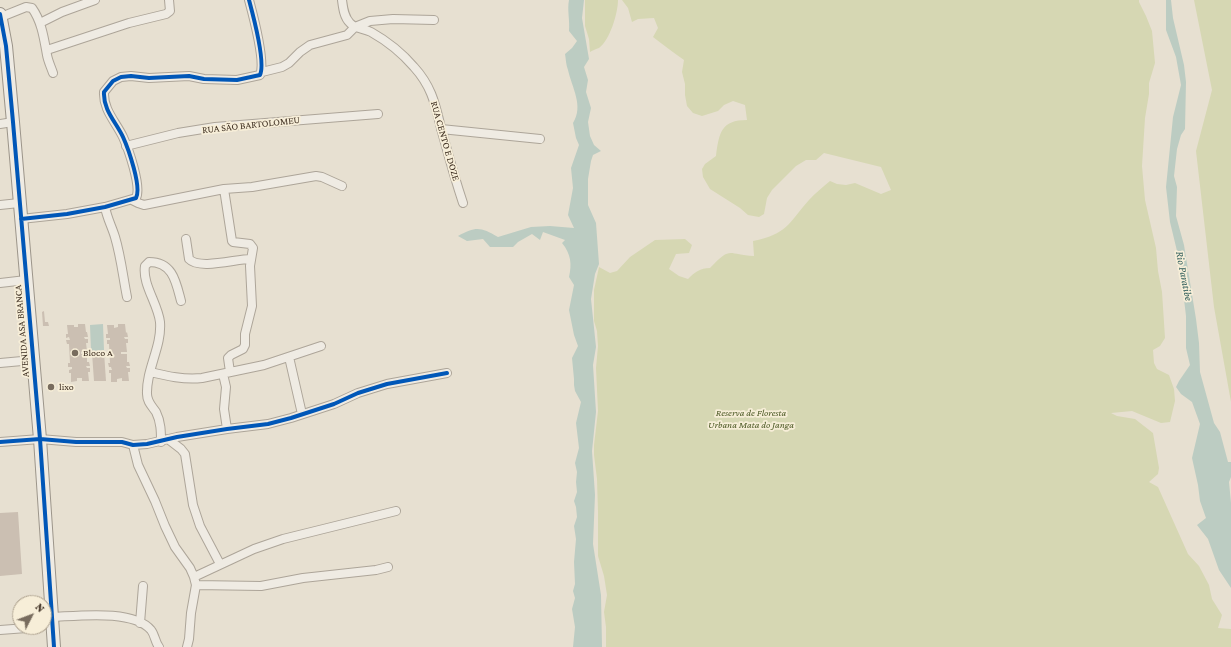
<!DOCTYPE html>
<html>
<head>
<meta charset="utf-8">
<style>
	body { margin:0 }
	#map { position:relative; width:1231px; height:647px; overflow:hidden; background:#e7e0d1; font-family:"Crimson Pro",serif }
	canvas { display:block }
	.north { position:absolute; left:12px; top:595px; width:40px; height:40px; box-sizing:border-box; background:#f7eed8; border:1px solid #ada18e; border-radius:50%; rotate:48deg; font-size:11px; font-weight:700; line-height:16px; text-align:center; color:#3d2e20 }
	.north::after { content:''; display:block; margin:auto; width:14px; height:18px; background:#786c5e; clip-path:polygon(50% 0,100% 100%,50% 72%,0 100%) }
</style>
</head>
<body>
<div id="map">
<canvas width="1231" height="647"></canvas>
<div class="north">N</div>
</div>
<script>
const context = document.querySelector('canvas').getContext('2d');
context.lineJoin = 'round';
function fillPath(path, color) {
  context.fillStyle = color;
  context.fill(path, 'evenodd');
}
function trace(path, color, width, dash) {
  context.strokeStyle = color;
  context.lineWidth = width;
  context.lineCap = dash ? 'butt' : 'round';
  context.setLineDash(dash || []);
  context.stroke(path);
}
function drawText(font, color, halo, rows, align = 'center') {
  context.font = font + ' "Crimson Pro",serif';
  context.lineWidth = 3.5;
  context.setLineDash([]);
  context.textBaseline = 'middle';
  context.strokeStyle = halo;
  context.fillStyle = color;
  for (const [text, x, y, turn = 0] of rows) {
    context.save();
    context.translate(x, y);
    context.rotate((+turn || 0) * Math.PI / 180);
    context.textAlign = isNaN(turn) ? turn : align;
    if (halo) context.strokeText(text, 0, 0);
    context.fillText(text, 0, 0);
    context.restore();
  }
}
fillPath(new Path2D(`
	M585,0H618C618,13 610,40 599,48C596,49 593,50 590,52L589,39L585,26Z
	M622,0H1139V2L1146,16L1152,31L1155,63L1149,83V94L1145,118L1142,166L1145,200L1156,248L1158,271L1162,292L1163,307L1165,338L1160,346L1153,350L1154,363L1157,369L1169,375L1174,389L1175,401L1170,422L1161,423L1132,411L1111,413L1117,416L1135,419L1153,433L1159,468L1158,474L1149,482L1158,487L1188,554L1199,566L1209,585L1212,599L1222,615L1218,628L1231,629V647H606V627L604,612L607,595L604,576L598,556V512L597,479L594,455V445L598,411L596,368L598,346L597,331L594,321V290L599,267L610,273L617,271L630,257L655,240L685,239L692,245L689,253L676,254L669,269L679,276L688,279C695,272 700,268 710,268C732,245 727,255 754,256L753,241C787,234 788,224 809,200C815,193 823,187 830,181L837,184L846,185L855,183L881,194L891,190L881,167L824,153L816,160H806L796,166L772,190L767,198L764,214L759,217L748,215L740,208L710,189L703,177L702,169L705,164L716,156C719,133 721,120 747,120L745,105L733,101L724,105L718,111L702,116L693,113L687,106L685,95V84L682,72L684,60C673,52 663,45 653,37L658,28L654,18L638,19L632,22L628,8Z
	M1194,0H1231V402L1214,307L1196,151L1212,90Z`), '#d6d7b3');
fillPath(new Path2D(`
	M569,0H584L582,18L589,59L584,67L588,80L586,92L591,108L588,122L590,136L594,145L601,151L593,155L591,161L588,179V205L596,223L599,264L595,274L591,299L596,347L593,365L596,412L592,451L595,495L593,544L601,595L602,647H573L575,627L572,609L575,598L573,591L575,584L574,562L576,539L574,526L577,517L576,507L574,501L577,492L576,482L577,472L575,463L579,448L576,423L581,402L575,391L574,385V379L572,358L578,346L574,335L569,310L574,285L569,277C572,264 571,254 562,243L565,240L543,232L540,240L532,234L518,242L513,247H490L483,239L467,241L458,236C476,226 481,227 498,237L531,227L550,226L574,228L568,215L573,188L571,168L579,145L576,138L573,123C584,106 572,88 568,70C566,65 566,60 565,54L572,48L577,41L569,31C570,20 567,10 569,0Z
	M1166,0H1171L1173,18L1184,65L1186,82L1185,129L1181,135L1177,149L1174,176L1177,187L1176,216L1184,245L1196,319L1199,343L1200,372L1214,423L1220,432L1228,462H1231V477L1229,482L1231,503V588L1219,570L1208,539L1197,525L1206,518L1200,501L1198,485L1192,458L1200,424L1192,402L1181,394L1176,387L1179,381L1190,365L1186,348V316L1183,291L1177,251L1170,222L1166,187L1173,117L1181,85L1176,57L1166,30Z
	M103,324L104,350L91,351L90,325Z`), '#bcccc2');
fillPath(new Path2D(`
	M44,311L45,322H48L49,326H43L42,312Z
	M78,324H85L86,332H87L88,337H84L85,339H88V343H86L87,351L81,352V354L87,353V362H89L90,366H86L87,368H90V372H88L89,381H82V378H77V381L71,382V373H69V370L72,369V367H68V363H70L69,344H67L66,340H70L69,337L66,338V334H68L67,325H74V327H78Z
	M118,324H125L126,333L127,332L128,337H124L125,339H128V343H126L127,352H121V354H127V362H129L130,366H126L127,368H130V372H128L129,381H122V378L117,379V382H111V373H109V370H112L111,367H109L108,363H110L109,344H107V340H110V338H106V334H108L107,325H114V328L118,327Z
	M104,352L106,381H94L92,353Z
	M47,385H55V389H47Z
	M18,512L22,574L0,576V513Z`), '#cbbfb2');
const street = new Path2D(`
	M342,0C343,8 344,17 350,23C355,29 364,28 371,32C387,41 402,53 414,67C435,90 436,111 444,139C450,161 456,182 463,203
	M1,17L26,7L32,8C42,22 44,39 47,55C48,61 51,67 53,73
	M40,23L62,12L95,0
	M47,50L129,23L166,14L170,11L169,0
	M262,72L282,67L289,63L300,52L310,45L347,35L355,27L370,21L393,19L434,20
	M0,124L13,122
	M441,129L540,139
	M126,146L178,133L215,127L378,114
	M224,189L232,241L233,242L250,244L253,248L250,266L252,306L245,334V345L243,349L231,355L228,358L230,372
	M132,200L138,203L144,205L224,189L252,187L316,176L322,177L342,186
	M0,205L19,203
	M105,207C107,218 112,227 115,237C121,257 123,277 127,297
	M21,219L67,214L105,207L136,198C142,187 128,148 123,137C116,122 103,110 104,92L113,81L121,77L131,76L149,78L189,76L204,79L237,80L260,75C266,62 253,15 249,0
	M186,239L189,259C199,270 236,259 250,259
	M0,283L26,280
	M289,357L302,414
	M0,363L33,360
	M150,372C167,376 184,380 202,378L264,365L321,346
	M223,374L226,387L224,409L227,429
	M168,439L181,449L185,454L193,505L200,526L220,564
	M0,442L40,439L76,442H122L133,445L147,444L177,437L227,429L268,424L291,418L334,404L358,393L387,384L447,373
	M161,442C161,432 161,422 156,412C152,406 147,402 147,394C146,369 162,347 160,322C158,304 142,284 145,266L149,262C173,262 176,282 181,301
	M133,445L138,465L155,501L165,526L175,547L190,568L194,577L196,585L191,613L189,639L187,647
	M194,577L254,549L283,539L396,511
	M196,585L261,586L303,578L376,570L388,567
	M52,617C78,616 133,609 151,630C155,635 155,642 159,647
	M140,623L143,586
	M0,630L40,627`);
const secondary = new Path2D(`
	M0,14L6,46L13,122L40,439L54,647`);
trace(street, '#ada599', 10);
trace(secondary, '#9c958a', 14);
trace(street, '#efebe3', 8);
trace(secondary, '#efebe3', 12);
trace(new Path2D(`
	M0,14L6,46L13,122L40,439L54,647
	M21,219L67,214L105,207L136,198C142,187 128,148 123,137C116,122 103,110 104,92L113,81L121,77L131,76L149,78L189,76L204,79L237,80L260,75C266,62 253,15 249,0
	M0,442L40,439L76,442H122L133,445L147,444L177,437L227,429L268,424L291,418L334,404L358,393L387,384L447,373`), '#0057b8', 4);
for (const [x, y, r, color] of [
	[75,353,4,"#786c5e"],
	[51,387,4,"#786c5e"]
]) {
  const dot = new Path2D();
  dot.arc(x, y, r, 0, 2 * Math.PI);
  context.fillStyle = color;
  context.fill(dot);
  trace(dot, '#f7eed8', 1.5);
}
drawText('10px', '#3d2e20', '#f7eed8', [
	["RUA SÃO BARTOLOMEU",251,125,-6],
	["RUA CENTO E DOZE",445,141,74],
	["AVENIDA ASA BRANCA",22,331,-95]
]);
drawText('10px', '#3d2e20', '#f7eed8', [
	["Bloco A",83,353],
	["lixo",59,387]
], 'left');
drawText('italic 10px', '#4d5a26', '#f7eed8', [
	["Reserva de Floresta",751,413],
	["Urbana Mata do Janga",751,425]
]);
drawText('italic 11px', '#2f5d5a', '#f7eed8', [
	["Rio Paratibe",1184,276,79]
]);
</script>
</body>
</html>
